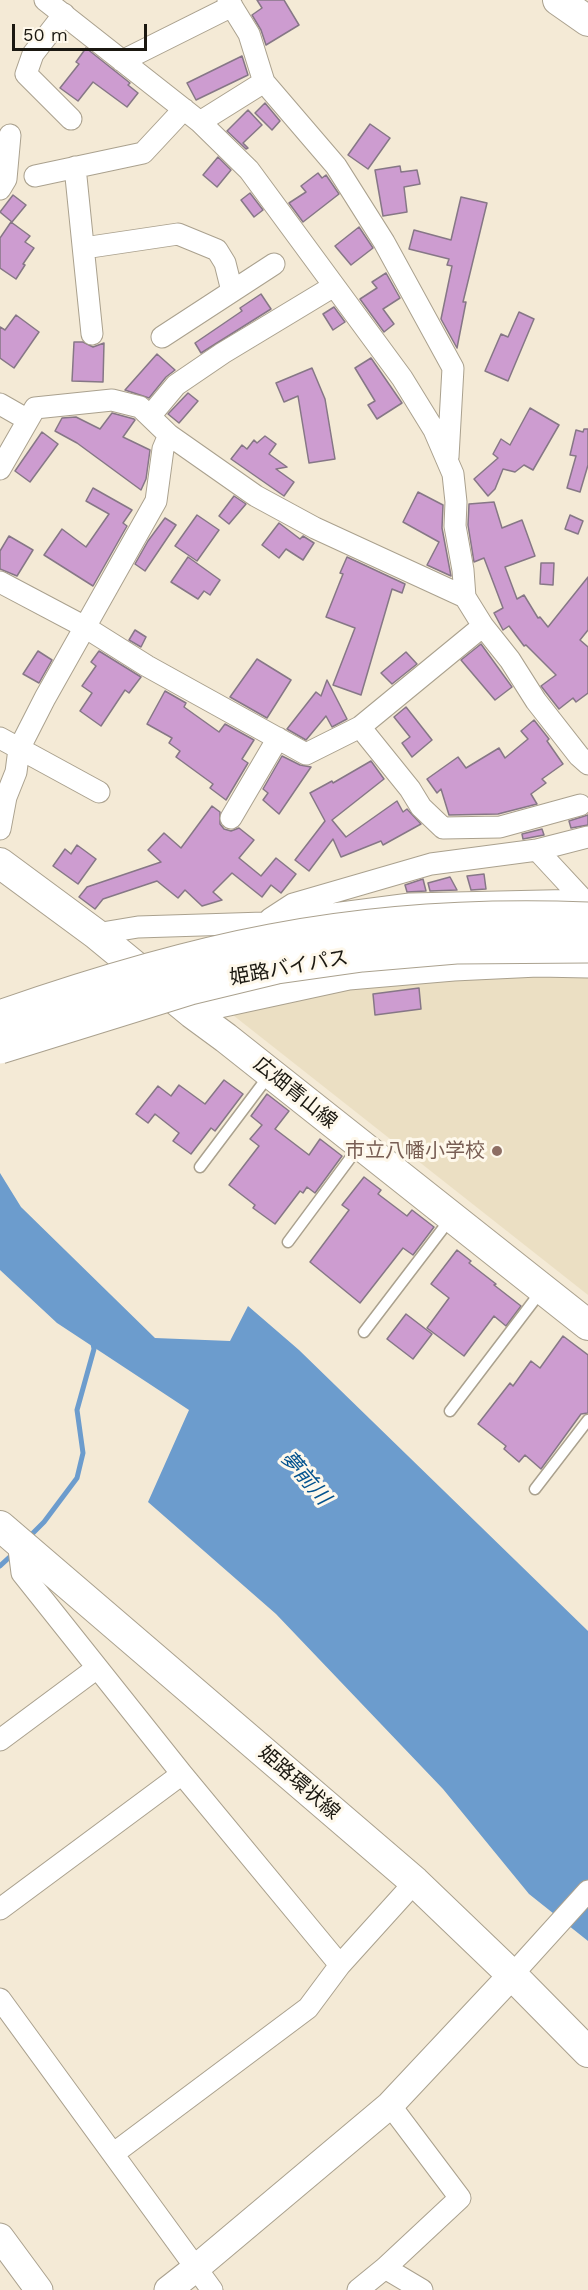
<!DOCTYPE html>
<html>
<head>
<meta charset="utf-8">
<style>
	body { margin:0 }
	#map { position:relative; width:588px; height:2290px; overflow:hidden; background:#f4ead6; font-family:"Work Sans",sans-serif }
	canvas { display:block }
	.scale { position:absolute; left:12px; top:24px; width:135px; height:27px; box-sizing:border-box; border:3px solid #1b1811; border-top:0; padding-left:8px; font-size:18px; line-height:21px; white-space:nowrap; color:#1b1811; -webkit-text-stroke:4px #fef8eb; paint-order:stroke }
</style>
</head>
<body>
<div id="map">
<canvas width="588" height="2290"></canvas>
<div class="scale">50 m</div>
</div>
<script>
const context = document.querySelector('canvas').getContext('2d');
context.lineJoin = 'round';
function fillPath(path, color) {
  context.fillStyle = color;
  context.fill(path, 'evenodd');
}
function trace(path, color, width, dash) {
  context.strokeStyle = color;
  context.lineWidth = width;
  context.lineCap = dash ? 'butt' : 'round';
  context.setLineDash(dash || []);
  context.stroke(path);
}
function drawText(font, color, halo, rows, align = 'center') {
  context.font = font + ' "Work Sans","Noto Sans JP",sans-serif';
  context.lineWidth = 6;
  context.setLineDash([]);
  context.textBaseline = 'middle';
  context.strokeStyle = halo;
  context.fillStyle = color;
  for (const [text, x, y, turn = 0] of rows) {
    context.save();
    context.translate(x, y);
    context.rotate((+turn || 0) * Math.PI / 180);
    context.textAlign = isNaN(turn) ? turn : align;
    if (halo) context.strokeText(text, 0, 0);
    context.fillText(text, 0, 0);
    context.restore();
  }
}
fillPath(new Path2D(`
	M588,976V1295L224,1008L285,997L439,977Z`), '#ebdfc3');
fillPath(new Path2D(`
	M0,1173L21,1207L155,1338L230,1341L248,1306L299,1350L588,1631V1941L529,1894L443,1789L276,1614L148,1502L189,1410L57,1323L0,1270Z`), '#6c9ccd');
trace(new Path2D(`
	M29,1537L44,1522L77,1478L83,1453L77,1410L94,1349L93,1343
	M0,1566L14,1553`), '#6c9ccd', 5);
const building = new Path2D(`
	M257,0H284L299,25L266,45L261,30L252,15L262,8Z
	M86,48L130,83L128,85L138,93L127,107L93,82L78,101L60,88L79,64L76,62Z
	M242,56L248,75L196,100L187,83Z
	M265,103L280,121L272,130L255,113Z
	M248,110L262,125L243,143L248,148L246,149L227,131Z
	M370,124L390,138L368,169L348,155Z
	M218,157L231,170L217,187L203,175Z
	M400,166L401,172L417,170L420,184L404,187L407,212L383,216L375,170Z
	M318,173L322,178L326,175L339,194L303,222L289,203L306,192L301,186Z
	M250,193L263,210L254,217L241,200Z
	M13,195L26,205L12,222L0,212Z
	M461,197L487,203L463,302H466L457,348L441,319L452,266L447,265L449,259L409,249L414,230L451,240Z
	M11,222L30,236L25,242L34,248L23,264L25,265L16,279L0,268V238Z
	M359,227L373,248L351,265L335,246Z
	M386,273L400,298L383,309L394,324L384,332L360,299L377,288L372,282Z
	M261,294L271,309L201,353L195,343L242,311L240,308Z
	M334,307L345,322L333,330L323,314Z
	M519,312L534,319L508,381L485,371L501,334L508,337Z
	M16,315L39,332L14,368L0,358V327L5,330Z
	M74,342H83L93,347L104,343L103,382L72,381Z
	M157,354L175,370L166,377L149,398L125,390Z
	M371,358L402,403L377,419L368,405L375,401L355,368Z
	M312,368L325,399L335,459L309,463L298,396L284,402L276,383Z
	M188,393L198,401L179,423L168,414Z
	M530,408L559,425L533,470L524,465L515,472L503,469L495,489L488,496L474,479L498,458L493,454L501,439L510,445Z
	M112,413L134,419L135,420L123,437L150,450L146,479L141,490L77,443L55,431L62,418L76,417L100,429Z
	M584,429H588V465L580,492L567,488L576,456L570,455L576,430L583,432Z
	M42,432L58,444L30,482L15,471Z
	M265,436L276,444L269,454L287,467L276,469L294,482L284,496L231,459L242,445L247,449L254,440L257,443Z
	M93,488L132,510L123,523L127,526L93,586L44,555L62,529L86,547L109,514L86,501Z
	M418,492L443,505L442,528L451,576L427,565L439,542L403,522Z
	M234,496L246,504L229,524L219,516Z
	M494,502L502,528L522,520L535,556L505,567L517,599L524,595L538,618L540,617L548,627L588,577V630L580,640L588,647V693L576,702L573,698L559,709L541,686L556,675L526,645L524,646L509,626L503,630L494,613L503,608L484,558L474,562L468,525L469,504Z
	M197,515L219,530L197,561L175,546Z
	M570,515L583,521L578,534L565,529Z
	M165,518L176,525L145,571L135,564L148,541Z
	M279,523L300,539L303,536L314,543L303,560L286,549L279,558L262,545Z
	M9,536L33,550L17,576L0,569V551Z
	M188,557L220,580L210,595L204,591L198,599L171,582Z
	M347,557L405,584L402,593L392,589L361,695L333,685L355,628L326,617L343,574L340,573Z
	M541,563H554L553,585L540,584Z
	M135,630L146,637L141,647L129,640Z
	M481,644L512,687L495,700L461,660Z
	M38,651L52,660L39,683L23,674Z
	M99,651L141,677L129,693L125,690L101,726L80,711L92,693L82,686L96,666L91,662Z
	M406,652L417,664L392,684L381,673Z
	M257,659L291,680L267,718L230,697Z
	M327,680L347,719L332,727L326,716L306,740L287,729L316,692L321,696Z
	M165,691L186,703L184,707L219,732L225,724L254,740L242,759L248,763L226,800L210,788L213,784L176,757L180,751L169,743L172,738L147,724Z
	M406,707L432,740L412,757L402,743L410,737L394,717Z
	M534,720L549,739L547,741L563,764L542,779L546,783L531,794L537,804L498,814L449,815L441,789L437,793L427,779L458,757L466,768L499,748L505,758L528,739L521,731Z
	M282,756L300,765L311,767L279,814L263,800L268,793L263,789Z
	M371,761L384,779L332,820L346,837L397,801L403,812L407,809L421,824L383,845L381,841L341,857L333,839L309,871L295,860L325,821L310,793L332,781L333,783Z
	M212,806L220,812V824L224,829L231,831L239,828L254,840L239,858L261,876L276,858L296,874L281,893L271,885L262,897L232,873L213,892L222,900L202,906L185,890L178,898L157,881L103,899L95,909L79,897L87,887L161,862L148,850L164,833L181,848Z
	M588,815V825L571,828L569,821Z
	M542,829L544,835L523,839L522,834Z
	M77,845L96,859L78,884L53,866L65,849L71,854Z
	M484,874L486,889L471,890L467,876Z
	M450,877L457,890L430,891L428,883Z
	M423,879L426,891L407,892L405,885Z
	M419,988L421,1009L375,1015L373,994Z
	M224,1080L243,1094L215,1131L211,1128L191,1154L173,1141L179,1133L155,1114L148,1123L136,1114L158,1086L171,1096L179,1085L205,1104Z
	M267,1094L289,1111L275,1129L309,1155L320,1139L342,1156L315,1193L307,1187L303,1193L300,1191L275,1224L253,1208L255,1205L229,1185L259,1146L250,1139L262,1125L251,1116Z
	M364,1177L381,1190L378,1194L407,1216L412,1210L434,1227L413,1255L403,1248L360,1303L310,1262L349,1210L342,1205Z
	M457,1250L471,1261L469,1263L496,1284L494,1285L521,1306L506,1326L494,1316L464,1356L427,1328L449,1298L431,1284Z
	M406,1314L432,1334L413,1359L387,1339Z
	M563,1336L588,1355V1413L581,1414L541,1469L525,1455L519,1462L504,1449L506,1446L478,1424L510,1383L513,1386L531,1361L540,1368Z`);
fillPath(building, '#cd9cd0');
trace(building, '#867786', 1.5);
const service = new Path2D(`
	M200,1167L270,1074
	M288,1242L360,1145
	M364,1332L451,1218
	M450,1411L542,1290
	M535,1489L588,1420`);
const minor = new Path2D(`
	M45,0L200,122L249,170L402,378L434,430L453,474L456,502L455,526L463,570L465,597L483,626L510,660L536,701L579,756L588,764
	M228,0L249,34L264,82L336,166L384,242L453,368L448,457
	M64,14L33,54L26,74L71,119
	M122,61L232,6
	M200,122L264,82
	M75,167L92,334
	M35,176L143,153L184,109
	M0,189L6,179L10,135
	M84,248L178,234L217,250L225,263L232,291
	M162,337L274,264
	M0,404L28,420
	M150,416L176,385L223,353L334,286
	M0,469L35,408L112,400L140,407L169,435L256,496L315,528L465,597
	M0,582L85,627L147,666L306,754L360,727L483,626
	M360,727L410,789L421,807L443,828L500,827L580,805
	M0,738L99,792
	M231,818L278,738
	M0,829L6,797L16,772L19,749L45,698L156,501L163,449L169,435
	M537,850L588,905
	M270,919L293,904L431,864L537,850L588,837
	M96,934L138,927L264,923L410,904L588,900
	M192,1013L349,979L454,970L538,966L588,967
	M18,1541L22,1573L182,1774L340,1965
	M0,1740L97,1668
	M0,1909L182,1774
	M512,1975L588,1891
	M0,1999L212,2290
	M113,2154L308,2008L340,1965L415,1882
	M385,2268L422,2290
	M358,2290L385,2268L460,2198L390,2105`);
const tertiary = new Path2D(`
	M0,2237L39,2290
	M168,2290L196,2268L390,2105L512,1975`);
const secondary = new Path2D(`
	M558,0L588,21
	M0,863L96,934L192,1013L226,1038L588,1325
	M0,1526L415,1882L512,1975L588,2052`);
trace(service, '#aaa18e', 13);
trace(minor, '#aaa18e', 23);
trace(tertiary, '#aaa18e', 29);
trace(secondary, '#aaa18e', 32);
trace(service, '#fff', 10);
trace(minor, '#fff', 21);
trace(tertiary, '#fff', 27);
trace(secondary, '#fff', 30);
const motorwayBridge = new Path2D(`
	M0,1017C86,987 181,958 271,941C375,921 482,915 588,919
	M0,1047L190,988L277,967L362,955L456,947L588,946`);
trace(motorwayBridge, '#aaa18e', 35, []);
trace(motorwayBridge, '#fff', 33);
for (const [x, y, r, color] of [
	[497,1151,6,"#8d6e63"]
]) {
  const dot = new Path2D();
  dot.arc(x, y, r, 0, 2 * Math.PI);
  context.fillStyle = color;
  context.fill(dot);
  trace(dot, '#fef8eb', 2);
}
drawText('20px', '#1b1811', '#fef8eb', [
	["姫路バイパス",289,968,-10],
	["広畑青山線",295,1093,39],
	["姫路環状線",299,1783,41]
]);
drawText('20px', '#785e54', '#fef8eb', [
	["市立八幡小学校",485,1151]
], 'right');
drawText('italic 21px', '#02528e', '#fef8eb', [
	["夢前川",305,1478,49]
]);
</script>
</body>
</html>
